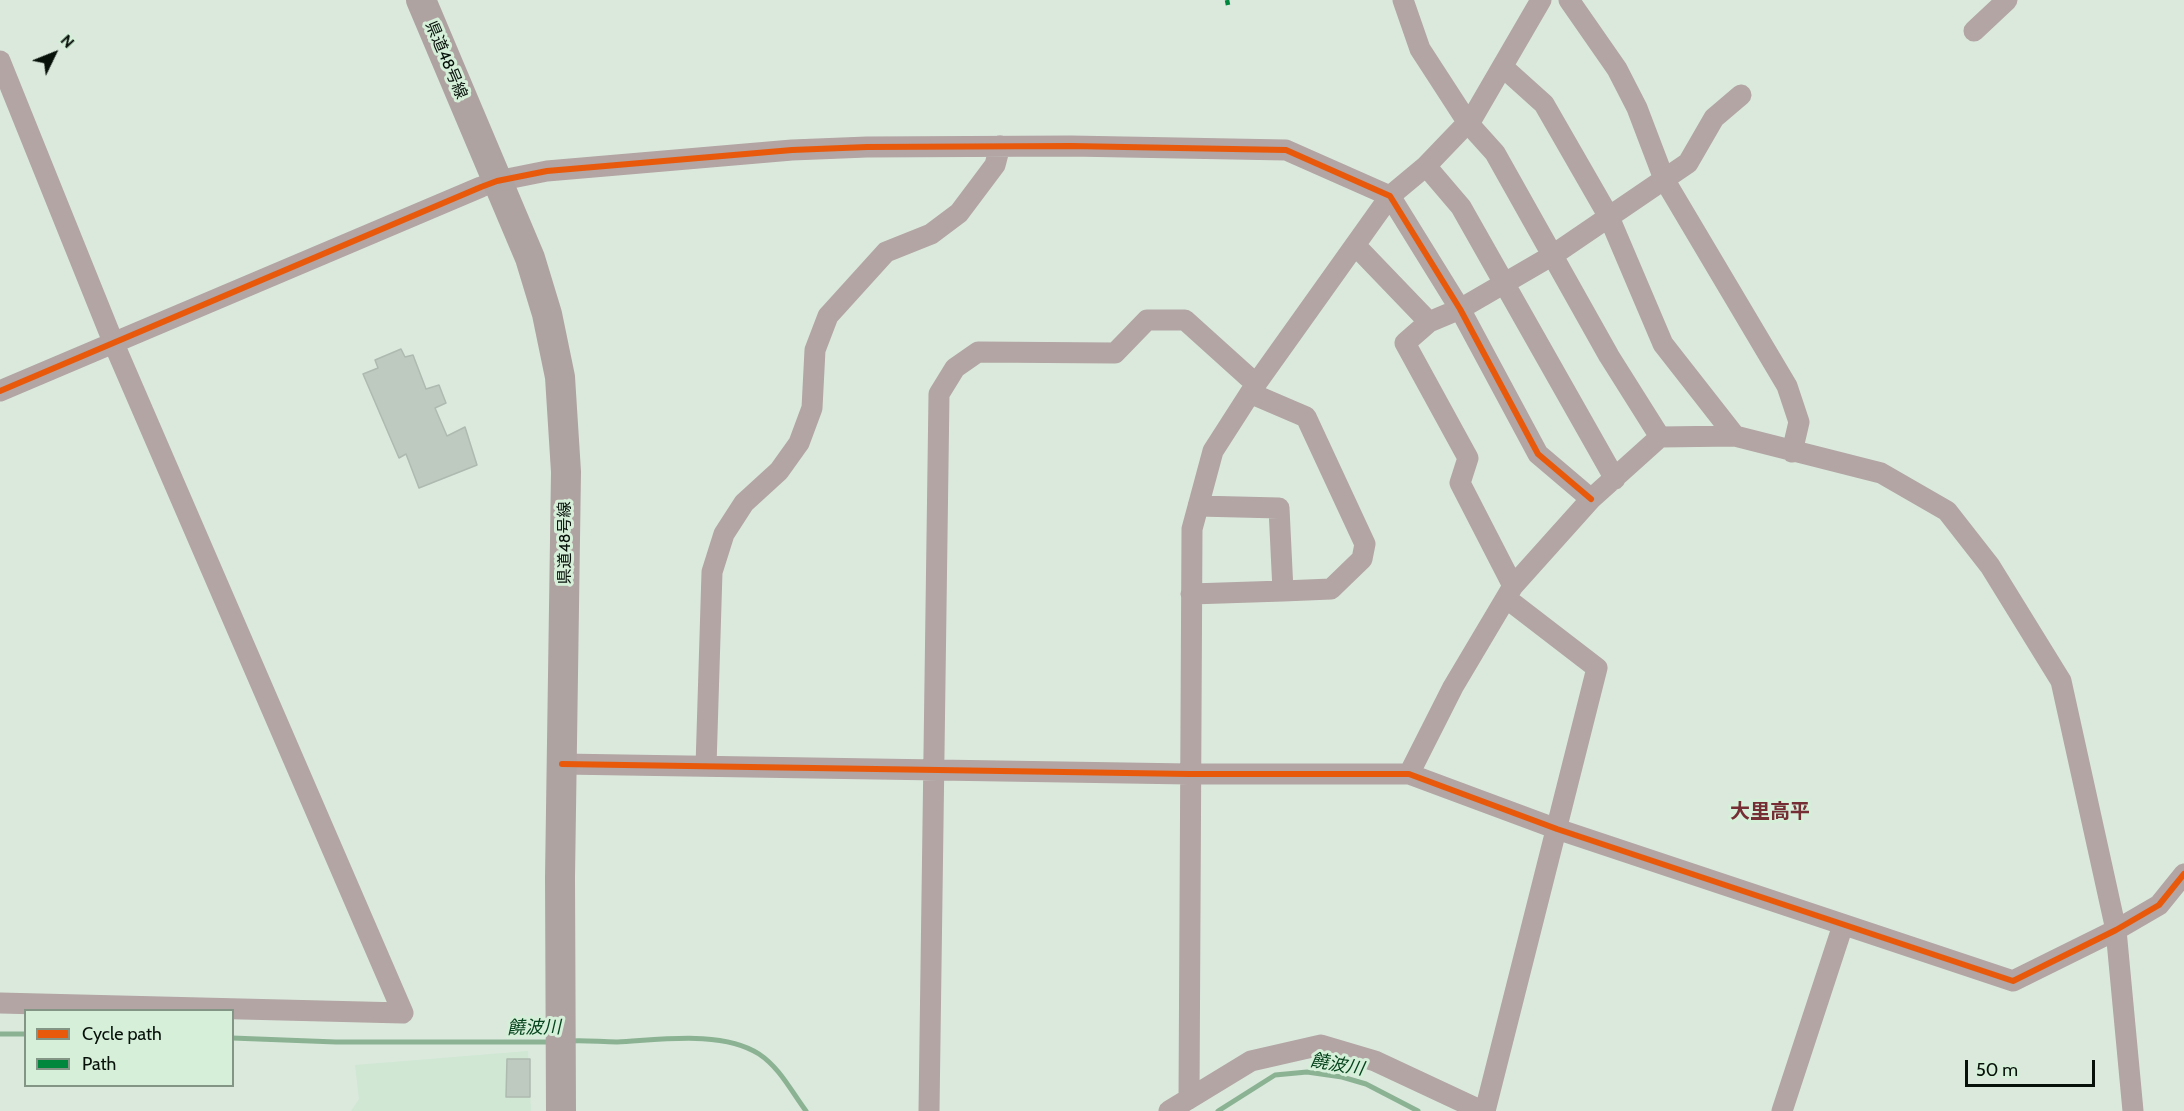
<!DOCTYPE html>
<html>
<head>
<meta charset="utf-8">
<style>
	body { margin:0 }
	#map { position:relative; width:2184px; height:1111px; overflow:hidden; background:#dbe9dd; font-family:Cabin,sans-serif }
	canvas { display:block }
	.legend { position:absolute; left:24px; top:1009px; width:210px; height:78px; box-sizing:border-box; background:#d5efd9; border:2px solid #839686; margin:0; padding:8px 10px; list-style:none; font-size:18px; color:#071009 }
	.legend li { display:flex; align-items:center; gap:12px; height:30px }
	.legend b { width:30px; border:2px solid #839686 }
	.north { position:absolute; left:24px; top:24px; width:60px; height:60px; -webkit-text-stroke:4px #d5efd9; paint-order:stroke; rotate:47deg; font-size:16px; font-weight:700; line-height:24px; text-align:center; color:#071009 }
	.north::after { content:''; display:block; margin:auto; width:21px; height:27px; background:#071009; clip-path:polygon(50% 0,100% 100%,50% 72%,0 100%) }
	.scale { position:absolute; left:1965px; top:1060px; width:130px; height:27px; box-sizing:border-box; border:3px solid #071009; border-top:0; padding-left:8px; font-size:18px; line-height:21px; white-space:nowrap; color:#071009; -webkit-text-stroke:4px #d5efd9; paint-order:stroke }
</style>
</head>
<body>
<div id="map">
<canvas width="2184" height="1111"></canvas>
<ul class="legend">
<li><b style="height:8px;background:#e8590c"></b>Cycle path</li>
<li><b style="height:8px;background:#00873e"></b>Path</li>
</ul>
<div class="north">N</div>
<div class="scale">50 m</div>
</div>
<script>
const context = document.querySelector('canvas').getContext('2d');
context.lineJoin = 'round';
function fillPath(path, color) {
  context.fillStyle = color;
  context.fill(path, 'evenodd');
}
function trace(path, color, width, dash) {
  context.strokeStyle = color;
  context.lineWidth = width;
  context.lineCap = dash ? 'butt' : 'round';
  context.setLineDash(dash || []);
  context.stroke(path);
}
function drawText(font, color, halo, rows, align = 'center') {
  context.font = font + ' Cabin,"Noto Sans JP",sans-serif';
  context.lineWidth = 6;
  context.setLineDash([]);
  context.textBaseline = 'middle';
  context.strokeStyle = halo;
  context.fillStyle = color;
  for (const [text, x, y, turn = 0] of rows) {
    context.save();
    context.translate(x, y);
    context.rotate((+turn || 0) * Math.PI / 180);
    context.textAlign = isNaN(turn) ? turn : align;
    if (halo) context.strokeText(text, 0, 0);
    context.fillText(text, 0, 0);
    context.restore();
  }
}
fillPath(new Path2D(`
	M528,1051L531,1111H351L359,1099L355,1065Z`), '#cfe7d3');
trace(new Path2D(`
	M0,1034H26
	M232,1038L336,1042H552
	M570,1041C586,1040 601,1042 617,1042C659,1040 722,1030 759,1054C780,1068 791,1091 806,1111
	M1218,1111L1275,1075L1307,1072L1342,1077L1366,1084L1418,1111`), '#8bb393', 5);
const building = new Path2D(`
	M401,349L405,357L413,355L426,389L439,385L446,403L435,408L447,436L465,427L477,465L419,488L406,454L399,458L363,374L378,368L375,360Z
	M507,1059H530V1097H506Z`);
fillPath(building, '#becac0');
trace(building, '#aeb9b0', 1.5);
trace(new Path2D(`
	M1403,0L1420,49L1468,123L1495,153L1609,356L1660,437
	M1569,0L1617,69L1637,108L1664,179L1787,386L1799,422L1792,452
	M1974,31L2007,0
	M0,61L114,344L403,1013L0,1003
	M1504,68L1544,104L1609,217L1663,344L1735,436
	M1426,166L1461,207L1615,479
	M1355,245L1429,322
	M0,391L481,187L497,181L547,171L792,150L867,147L1071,146L1286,150L1390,196L1460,309L1538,454L1591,499
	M1250,393L1306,417L1365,544L1362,559L1331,589L1283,591
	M1513,586L1460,483L1468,458L1405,343L1429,322L1460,309L1553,255L1688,163L1714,118L1741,95
	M1191,594L1283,591L1279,508L1198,506
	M562,764L1189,774H1409L1557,829L2013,981L2116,930L2159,905L2184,874
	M706,766L712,572L724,534L744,503L779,471L799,443L812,408L815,350L828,316L886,252L931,234L959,213L995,165L1000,146
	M1409,774L1453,687L1513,586L1591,499L1660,437L1735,436L1881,473L1947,511L1990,566L2061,681L2116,930L2133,1111
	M1189,1099L1192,529L1213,451L1256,384L1390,196L1426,166L1473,117L1541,0
	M929,1111L939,394L955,368L978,352L1115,353L1147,320H1185L1256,384
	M1169,1111L1251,1061L1321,1045L1375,1061L1482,1111
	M1485,1111L1597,668L1506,598
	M1782,1111L1843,925`), '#b2a5a3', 21);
trace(new Path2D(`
	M421,0L530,258L547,314L560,377L566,472L560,877L561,1111`), '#afa3a1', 30);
trace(new Path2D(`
	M1227,0L1228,5`), '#00873e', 4.5, [9, 4.5]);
trace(new Path2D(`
	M0,391L481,187L497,181L547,171L792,150L867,147L1071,146L1286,150L1390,196L1460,309L1538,454L1591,499
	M562,764L1189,774H1409L1557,829L2013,981L2116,930L2159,905L2184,874`), '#e8590c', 6);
drawText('16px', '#071009', '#d5efd9', [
	["県道48号線",446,60,67],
	["県道48号線",565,543,-90]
]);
drawText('italic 18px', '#04431b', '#d5efd9', [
	["饒波川",534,1028,-1],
	["饒波川",1337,1065,10]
]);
drawText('bold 20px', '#752e34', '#d5efd9', [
	["大里高平",1770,812]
]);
</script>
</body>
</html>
